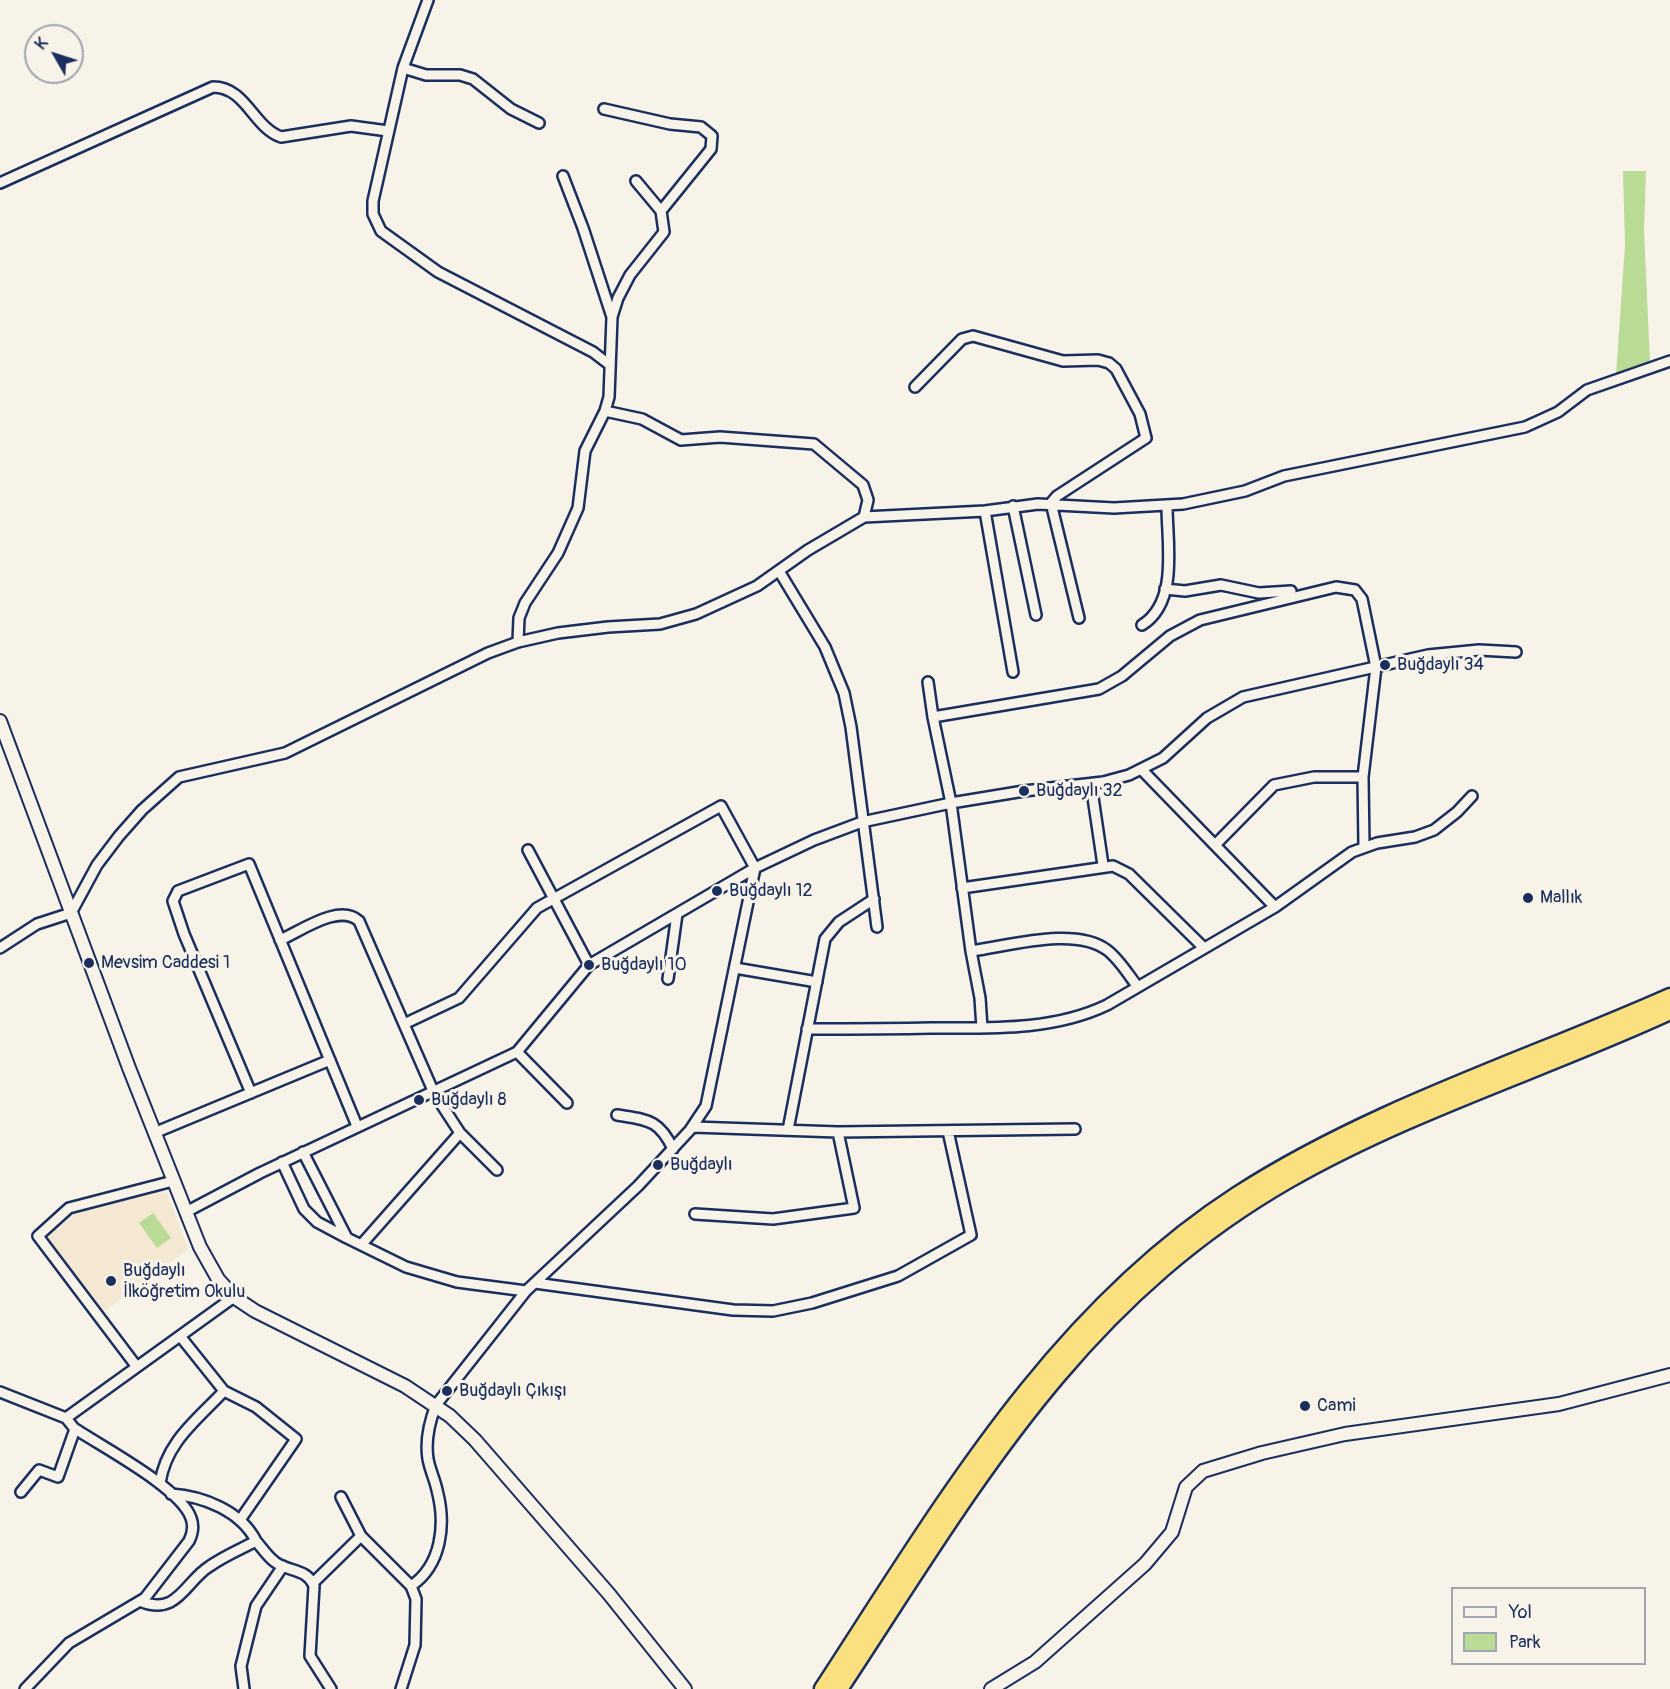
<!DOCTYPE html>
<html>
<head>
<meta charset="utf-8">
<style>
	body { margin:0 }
	#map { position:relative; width:1670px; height:1689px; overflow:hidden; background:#f7f3e8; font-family:Pangolin,sans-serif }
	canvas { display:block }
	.legend { position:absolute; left:1451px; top:1587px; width:195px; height:78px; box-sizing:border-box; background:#f7f3e8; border:2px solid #9fa5b1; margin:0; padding:8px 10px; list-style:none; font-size:18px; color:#1b2f5e }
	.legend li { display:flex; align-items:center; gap:12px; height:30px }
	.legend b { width:30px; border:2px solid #9fa5b1 }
	.north { position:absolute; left:24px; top:24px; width:60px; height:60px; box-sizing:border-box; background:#f7f3e8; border:2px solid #9fa5b1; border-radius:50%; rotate:309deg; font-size:16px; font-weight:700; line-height:24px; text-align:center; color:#1b2f5e }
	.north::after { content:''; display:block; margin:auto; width:21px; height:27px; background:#1b2f5e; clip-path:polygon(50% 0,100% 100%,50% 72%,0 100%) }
</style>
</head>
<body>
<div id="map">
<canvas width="1670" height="1689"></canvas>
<ul class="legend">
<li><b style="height:8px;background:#f7f3e8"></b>Yol</li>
<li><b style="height:16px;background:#badb95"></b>Park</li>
</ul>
<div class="north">K</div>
</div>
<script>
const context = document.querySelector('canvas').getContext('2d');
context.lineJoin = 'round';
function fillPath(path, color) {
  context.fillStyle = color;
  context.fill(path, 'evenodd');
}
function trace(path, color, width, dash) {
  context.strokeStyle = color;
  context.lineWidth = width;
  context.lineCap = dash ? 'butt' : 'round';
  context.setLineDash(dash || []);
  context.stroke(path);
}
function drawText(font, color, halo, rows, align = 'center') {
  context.font = font + ' Pangolin,sans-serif';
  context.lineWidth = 6;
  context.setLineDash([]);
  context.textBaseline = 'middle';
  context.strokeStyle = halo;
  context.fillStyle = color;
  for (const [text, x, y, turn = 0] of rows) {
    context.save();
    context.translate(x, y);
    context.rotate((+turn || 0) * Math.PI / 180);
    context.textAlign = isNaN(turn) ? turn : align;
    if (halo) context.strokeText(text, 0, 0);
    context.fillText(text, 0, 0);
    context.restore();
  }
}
fillPath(new Path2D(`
	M162,1191L167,1193L188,1249L102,1313L46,1239L74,1214Z`), '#f4e8d2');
fillPath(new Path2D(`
	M1623,171H1646L1644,230L1650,363L1616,375L1625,245Z
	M153,1213L171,1238L157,1248L139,1223Z`), '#badb95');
const street = new Path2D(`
	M428,0L403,68L373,201V214L381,231L438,272L593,352L610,365
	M403,68L426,75H460L473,79L511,109L539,123
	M604,109L670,124L701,127L712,136L711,149L661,211
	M563,176L583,228L612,317
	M0,183L213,87C246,87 253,127 281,137L351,126L388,131
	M915,387L962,339L973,336L1063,361L1098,360L1109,363L1116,369L1140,414L1146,438L1057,496L1051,503L1079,618
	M605,411L642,419L681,440L720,437L814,444L863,485L868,500L864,517
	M1013,506L1036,615
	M985,511L1013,672
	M779,571L825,647L844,693L851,727L877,927
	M1165,589L1185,591L1221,585L1259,593L1291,591
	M1142,625C1179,602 1167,543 1167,506
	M518,642L519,618L525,603L558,553L578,508L585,451L605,411L609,397L612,317L618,298L630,275L664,232L661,211L636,181
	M928,682L933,717L951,803L971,951L980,998L982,1028
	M933,717L1099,689L1122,676L1170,636L1200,620L1336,587L1355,590L1362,599L1376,667L1363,777L1364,847
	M1142,770L1275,907
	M1091,784L1103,865
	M1215,845L1274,785L1314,777H1363
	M528,850L589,965
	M962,888L1113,866L1129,874L1204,948
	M280,940C301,931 339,903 359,921L434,1093L460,1133L497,1170
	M0,948L37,924L71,913L97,865L119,836L142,810L179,777L285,753L488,653L518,642L558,633L608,627L660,624L696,614L757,586L808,550L864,517L985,511L1038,504L1114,508L1183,504L1245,491L1284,476L1525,427L1558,412L1587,390L1670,361
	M971,951C1009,946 1075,926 1107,950C1119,959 1128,974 1137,986
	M735,968L817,982
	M668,979L677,914
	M404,1024L459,998L537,908L721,806L755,868L706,1106L690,1130L638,1186L526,1291L436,1405C429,1423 425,1440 428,1459C430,1470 435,1480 437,1490C446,1524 442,1565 411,1586
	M807,1029C849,1029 890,1029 931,1028C990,1028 1053,1031 1107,1005L1275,907L1352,852L1377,843L1415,837L1434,830L1457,812L1472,796
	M517,1052L567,1103
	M251,1093L184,934L173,901L178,891L249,864L357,1126
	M617,1115C647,1120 659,1119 673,1149
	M693,1127L838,1132L1075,1129
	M788,1130L825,939L839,922L874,899
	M154,1133L330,1060
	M303,1152L347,1238
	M282,1162L304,1209L317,1222L347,1238L406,1267L457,1282L526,1291
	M186,1212L260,1173L517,1052L589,965L755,868L814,840L862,822L951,803L1024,791L1103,782L1129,775L1163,758L1207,718L1243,697L1428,655L1479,650L1516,652
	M695,1214L773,1219L854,1208L838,1132
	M361,1245L460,1133
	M535,1283L733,1310L773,1311L812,1303L898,1276L971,1235L948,1131
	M180,1336L224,1391L256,1407L296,1439L240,1520
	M137,1367L38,1236L69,1208L173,1181
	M0,1392L66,1418L234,1297
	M160,1483C166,1442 197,1420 224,1391
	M21,1492L39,1470L58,1477L75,1429
	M341,1497L361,1536L411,1586L416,1599L415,1645L401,1689
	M256,1541C262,1548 268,1557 275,1562C288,1572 307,1568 314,1586L310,1656L331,1689
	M313,1583L361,1536
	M140,1601C178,1617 185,1581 210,1566C224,1556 241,1549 256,1541C241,1511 203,1496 171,1494
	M25,1689L69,1643L145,1598L189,1541C193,1533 194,1526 191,1518C181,1488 102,1447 74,1428L66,1418
	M244,1689L241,1666L256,1606L283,1566`);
const secondary = new Path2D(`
	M0,721L129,1068L200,1247L218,1279L234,1297L255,1311L405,1386L450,1416L475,1440L609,1594L685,1689
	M991,1689L1035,1662L1145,1564L1172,1532L1186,1487L1203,1471L1262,1453L1345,1434L1559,1404L1670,1375`);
const highway = new Path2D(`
	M823,1689C942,1507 1052,1315 1238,1195C1372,1109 1526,1061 1670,997
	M839,1689C971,1489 1074,1302 1289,1179C1410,1110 1544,1069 1670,1011`);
trace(street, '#1b2f5e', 14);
trace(secondary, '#1b2f5e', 16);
trace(highway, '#1b2f5e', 21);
trace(street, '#f7f3e8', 9);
trace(secondary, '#f7f3e8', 12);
trace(highway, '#fbe080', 16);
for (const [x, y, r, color] of [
	[1385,665,6,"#1b2f5e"],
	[1024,791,6,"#1b2f5e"],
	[717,891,6,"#1b2f5e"],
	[1528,898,6,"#1b2f5e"],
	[89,963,6,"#1b2f5e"],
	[589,965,6,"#1b2f5e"],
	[419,1100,6,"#1b2f5e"],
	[658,1165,6,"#1b2f5e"],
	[111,1281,6,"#1b2f5e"],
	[447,1391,6,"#1b2f5e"],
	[1305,1406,6,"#1b2f5e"]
]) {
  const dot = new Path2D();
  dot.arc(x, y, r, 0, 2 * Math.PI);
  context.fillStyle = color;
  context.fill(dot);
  trace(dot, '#f7f3e8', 2);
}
drawText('18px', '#1b2f5e', '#f7f3e8', [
	["Buğdaylı 34",1397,665],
	["Buğdaylı 32",1036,791],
	["Buğdaylı 12",729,891],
	["Mallık",1540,898],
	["Mevsim Caddesi 1",101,963],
	["Buğdaylı 10",601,965],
	["Buğdaylı 8",431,1100],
	["Buğdaylı",670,1165],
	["Buğdaylı",123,1271],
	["İlköğretim Okulu",123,1292],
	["Buğdaylı Çıkışı",459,1391],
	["Cami",1317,1406]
], 'left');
</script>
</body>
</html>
